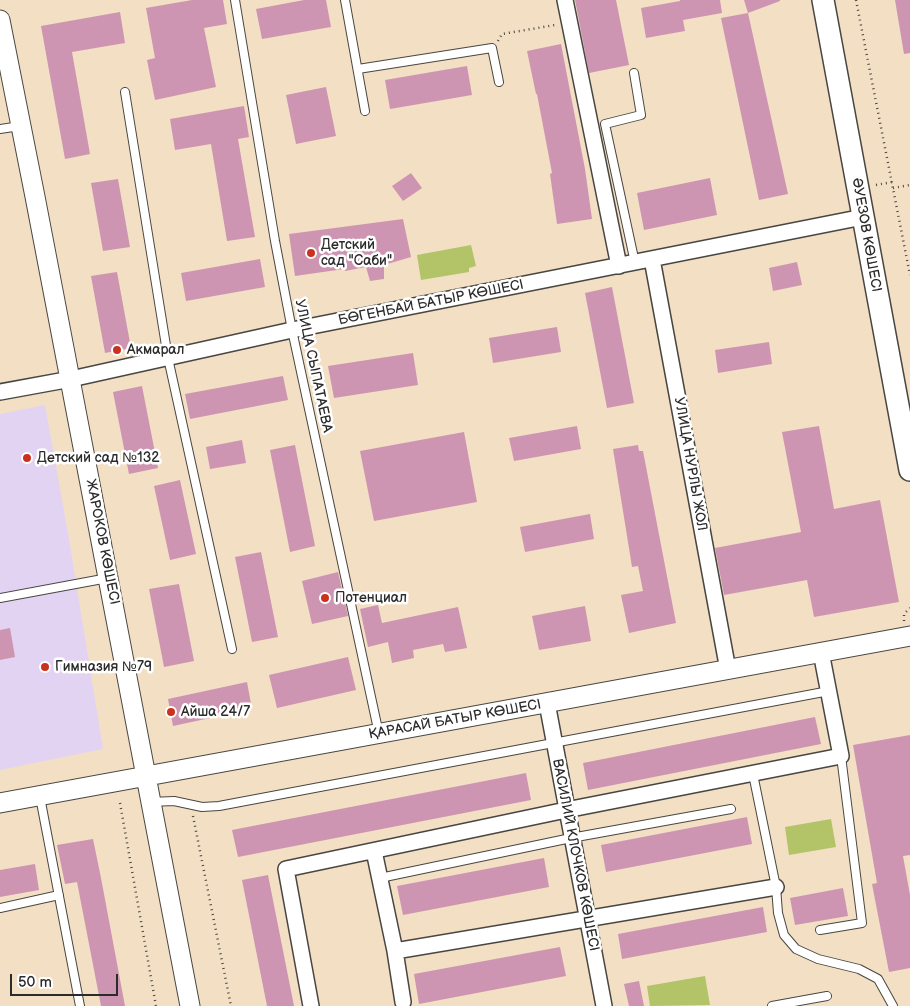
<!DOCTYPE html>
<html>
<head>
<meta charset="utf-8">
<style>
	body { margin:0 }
	#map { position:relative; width:910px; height:1006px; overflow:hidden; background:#f3dfc3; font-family:"Balsamiq Sans",sans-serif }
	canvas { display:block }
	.scale { position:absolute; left:10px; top:974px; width:108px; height:22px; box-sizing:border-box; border:2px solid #2b2b2b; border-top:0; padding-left:6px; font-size:15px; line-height:18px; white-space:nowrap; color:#2b2b2b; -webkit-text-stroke:4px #fff; paint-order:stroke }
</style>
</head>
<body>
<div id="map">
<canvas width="910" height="1006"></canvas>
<div class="scale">50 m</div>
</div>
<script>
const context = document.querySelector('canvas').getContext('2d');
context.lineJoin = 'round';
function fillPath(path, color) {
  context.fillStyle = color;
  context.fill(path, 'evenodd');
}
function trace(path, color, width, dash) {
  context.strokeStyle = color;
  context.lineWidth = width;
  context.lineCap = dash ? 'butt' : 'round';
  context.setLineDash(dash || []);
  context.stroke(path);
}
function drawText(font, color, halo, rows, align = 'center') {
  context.font = font + ' "Balsamiq Sans",sans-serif';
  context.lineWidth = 5;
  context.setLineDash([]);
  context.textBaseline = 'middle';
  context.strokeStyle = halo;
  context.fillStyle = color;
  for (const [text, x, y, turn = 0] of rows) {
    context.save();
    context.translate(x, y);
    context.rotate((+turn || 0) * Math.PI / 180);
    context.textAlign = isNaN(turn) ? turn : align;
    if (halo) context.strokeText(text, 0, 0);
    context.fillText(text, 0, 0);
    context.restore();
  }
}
fillPath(new Path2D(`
	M45,405L69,539L103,749L0,770V414Z`), '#e3d3f2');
fillPath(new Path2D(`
	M471,245L476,266L469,268V272L421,280L417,255Z
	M831,819L836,847L789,855L785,827Z
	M705,976L710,1005L650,1006L647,986Z`), '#b2c467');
fillPath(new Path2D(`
	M192,0H223L227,24L204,28L216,87L155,100L147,60L155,58L146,8Z
	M304,0H326L331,27L262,39L256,9Z
	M575,0H616L629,65L589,73Z
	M680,0H720L722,13L683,20L685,31L646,38L641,8L680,1Z
	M744,0H780V1L748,13Z
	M895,0H910V53L904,54Z
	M120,12L125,43L72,52L90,154L65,159L41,26Z
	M748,13L788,194L759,200L721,18Z
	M561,44L585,169L592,219L557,224L550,174L552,173L537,94H536L527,51Z
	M467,66L472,95L390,109L385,80Z
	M326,87L336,136L296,144L286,95Z
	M244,106L249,137L238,139L255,237L227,241L211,144L175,150L170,119Z
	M411,173L422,188L403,201L392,186Z
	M710,178L717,215L644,230L637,193Z
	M118,179L130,247L103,251L91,183Z
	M403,219L411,257L384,265V279L370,281L366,267L345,271L344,269L295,276L289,234Z
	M260,259L265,287L186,301L181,273Z
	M797,262L802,285L773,291L769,268Z
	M117,272L131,348L105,353L91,276Z
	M612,287L634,403L607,408L585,293Z
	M557,327L561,352L493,363L489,338Z
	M769,342L772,364L718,373L715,350Z
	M413,353L418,385L334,398L328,366Z
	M283,376L288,400L190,419L185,394Z
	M142,386L158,468L129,474L113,392Z
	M577,426L581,449L514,461L509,438Z
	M819,426L834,509L880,500L899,602L814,617L807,580L724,595L715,548L801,532L782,432Z
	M464,432L477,502L374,521L360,451Z
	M242,440L246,463L210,469L206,447Z
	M295,445L315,546L290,552L270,450Z
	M638,445L639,451H643L676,623L629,633L621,595L643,591L638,566L632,567L613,449Z
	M180,480L196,554L170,560L154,486Z
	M590,514L594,539L525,552L520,527Z
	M261,552L278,637L252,642L235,557Z
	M338,572L348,616L312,624L302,581Z
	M179,584L194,661L164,667L149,589Z
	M378,605L382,623L458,607L467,648L445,652L443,644L413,650L414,658L392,663L388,642L368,647L360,609Z
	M585,606L591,641L539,650L532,616Z
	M10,628L15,657L0,660V630Z
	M348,657L356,690L277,708L269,675Z
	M247,682L252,709L173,726L168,699Z
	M815,717L821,744L588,790L583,763Z
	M910,735V855L903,856L910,895V968L889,972L872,884L877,883L853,745Z
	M526,773L531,800L238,857L232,830Z
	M747,817L752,844L606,872L601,845Z
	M93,839L101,878L125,1006H101L77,882L65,884L57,845Z
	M544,858L549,887L403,915L397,886Z
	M35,864L39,890L0,897V870Z
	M268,875L294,1006H267L242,880Z
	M843,888L848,916L795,925L790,898Z
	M763,907L767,932L622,959L618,934Z
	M560,947L566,976L419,1004L414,974Z
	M639,981L644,1006H629L624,984Z`), '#ce95b2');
const service = new Path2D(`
	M235,0L275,241L292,330L379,734
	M345,0L365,111
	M358,69L492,48L499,82
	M634,73L641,115L605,124L635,263
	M125,92L168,358L232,649
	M0,129L20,126
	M0,598L108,578
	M753,774L776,887L778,913L784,935L796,949L818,959L859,969L878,979L893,1006
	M40,797L80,1006
	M150,802L174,801L202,807L219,806L829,691
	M380,878L571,838L731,809
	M0,908L59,895
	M820,930L862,923L841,756
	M772,1006L827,996`);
const minor = new Path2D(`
	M565,0L619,266
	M652,259L728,670
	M0,392L71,379L292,330L863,217
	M547,703L604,1006
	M374,851L395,951
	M403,1002L395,951L776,887
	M311,1006L286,869L566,810L841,756L821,652`);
const tertiary = new Path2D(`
	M0,20C66,348 126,677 190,1006
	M0,803L910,636`);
const secondary = new Path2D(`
	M823,0L910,470`);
trace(service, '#494642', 10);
trace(minor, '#494642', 18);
trace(tertiary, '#494642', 21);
trace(secondary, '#494642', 24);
trace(new Path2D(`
	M856,0L910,275
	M498,41L502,34L555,25
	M876,185L892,182
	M893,188L910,185
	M904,621V614L910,608
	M120,803L156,1006
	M193,816L231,1006`), '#494642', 2.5, [1, 4]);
trace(service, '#fff', 8);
trace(minor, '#fff', 15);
trace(tertiary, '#fff', 19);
trace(secondary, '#fff', 21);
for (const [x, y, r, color] of [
	[311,253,5,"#c8321e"],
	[117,350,5,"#c8321e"],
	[27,458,5,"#c8321e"],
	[325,598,5,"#c8321e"],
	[45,667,5,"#c8321e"],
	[171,712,5,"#c8321e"]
]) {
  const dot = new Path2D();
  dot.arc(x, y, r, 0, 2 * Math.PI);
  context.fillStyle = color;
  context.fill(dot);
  trace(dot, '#fff', 2);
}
drawText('14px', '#2b2b2b', '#fff', [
	["ӘУЕЗОВ КӨШЕСІ",866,235,80],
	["БӨГЕНБАЙ БАТЫР КӨШЕСІ",431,303,-11],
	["УЛИЦА СЫПАТАЕВА",313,366,78],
	["УЛИЦА НУРЛЫ ЖОЛ",690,464,80],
	["ЖАРОКОВ КӨШЕСІ",102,542,79],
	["ҚАРАСАЙ БАТЫР КӨШЕСІ",455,720,-10],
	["ВАСИЛИЙ КЛОЧКОВ КӨШЕСІ",575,855,79]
]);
drawText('14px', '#2b2b2b', '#fff', [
	["Детский",321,245],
	["сад \"Саби\"",321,261],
	["Акмарал",127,350],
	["Детский сад №132",37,458],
	["Потенциал",335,598],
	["Гимназия №79",55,667],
	["Айша 24/7",181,712]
], 'left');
</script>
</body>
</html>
